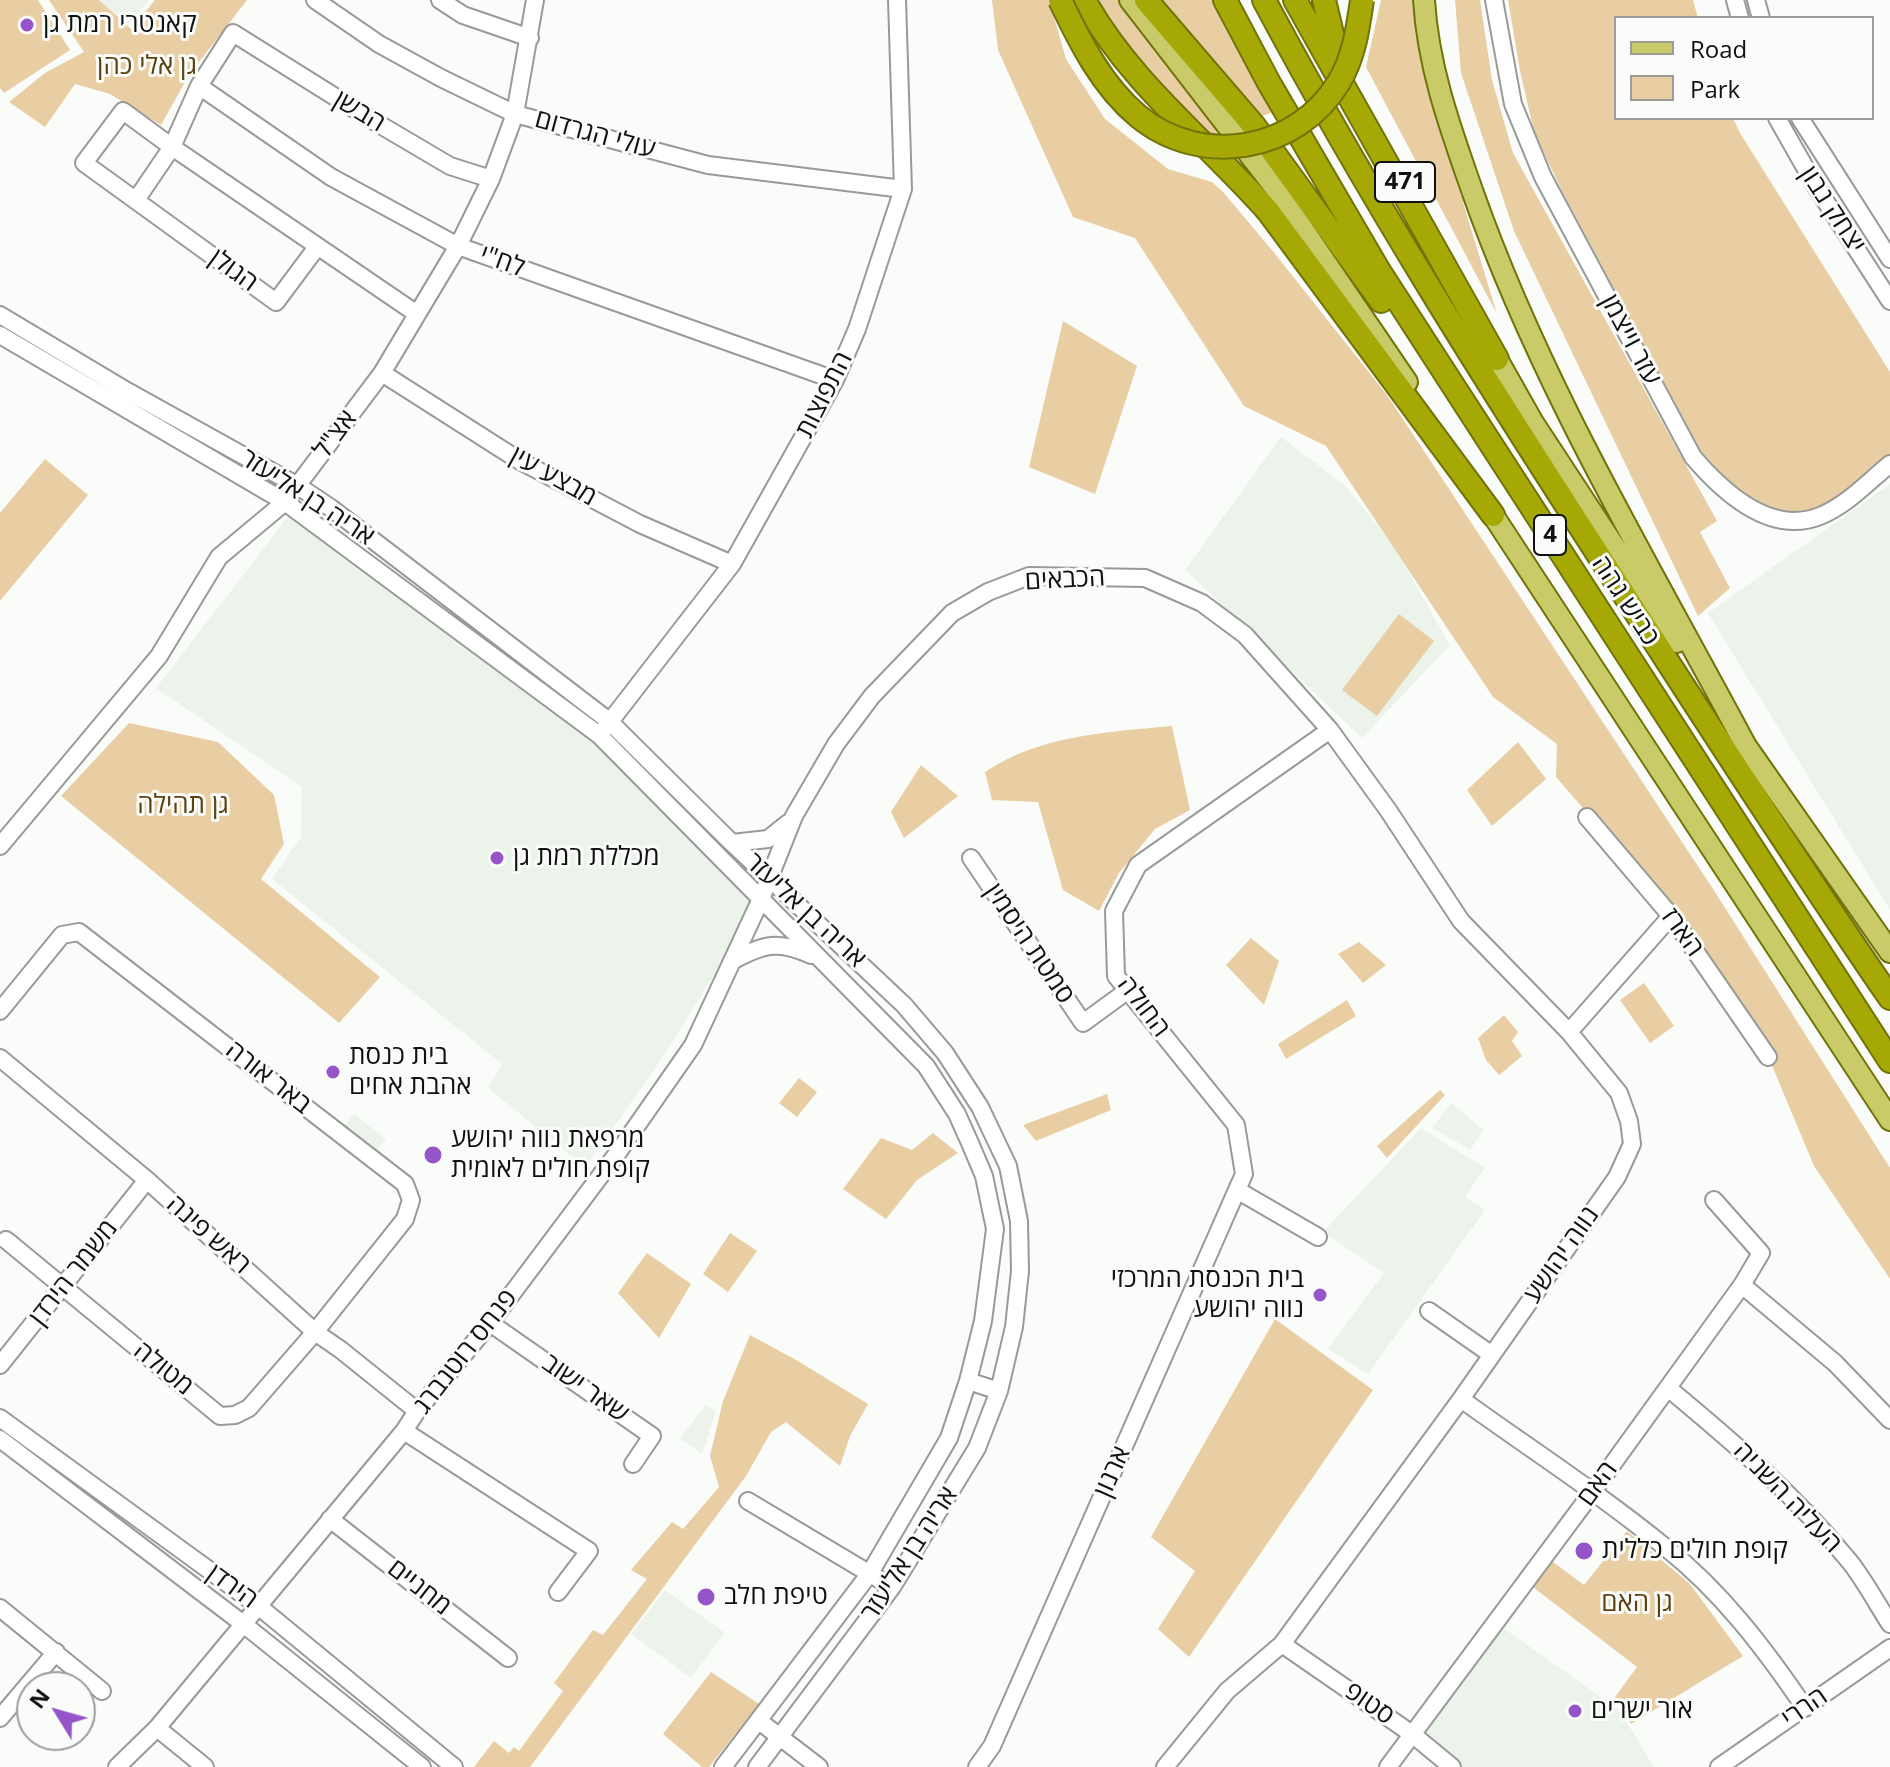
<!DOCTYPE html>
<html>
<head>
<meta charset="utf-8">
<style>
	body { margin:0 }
	#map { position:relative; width:1890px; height:1767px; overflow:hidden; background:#fafcfa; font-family:"Open Sans",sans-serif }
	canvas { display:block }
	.legend { position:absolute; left:1614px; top:16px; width:260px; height:104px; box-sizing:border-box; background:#fafcfa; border:2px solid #9c9e9c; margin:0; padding:10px 14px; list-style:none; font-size:24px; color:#101110 }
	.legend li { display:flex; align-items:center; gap:16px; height:40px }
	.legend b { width:40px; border:2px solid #9c9e9c }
	.north { position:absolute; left:16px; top:1671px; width:80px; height:80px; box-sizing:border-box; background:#fafcfa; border:2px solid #9c9e9c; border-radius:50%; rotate:307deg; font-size:22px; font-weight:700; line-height:32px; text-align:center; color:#101110 }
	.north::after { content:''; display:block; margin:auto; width:28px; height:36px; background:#9654c9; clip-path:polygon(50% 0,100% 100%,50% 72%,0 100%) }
</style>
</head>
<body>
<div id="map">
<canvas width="1890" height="1767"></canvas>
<ul class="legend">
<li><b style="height:10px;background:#c9cb69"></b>Road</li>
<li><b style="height:22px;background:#e9cea4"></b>Park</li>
</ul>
<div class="north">N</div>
</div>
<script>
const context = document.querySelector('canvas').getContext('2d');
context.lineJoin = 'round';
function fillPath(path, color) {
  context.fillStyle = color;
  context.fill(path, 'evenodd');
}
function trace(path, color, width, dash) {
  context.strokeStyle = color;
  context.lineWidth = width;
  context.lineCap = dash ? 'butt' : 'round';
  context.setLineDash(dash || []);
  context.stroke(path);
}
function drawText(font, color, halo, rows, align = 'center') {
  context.font = font + ' "Open Sans","Noto Sans Hebrew",sans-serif';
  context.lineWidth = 6;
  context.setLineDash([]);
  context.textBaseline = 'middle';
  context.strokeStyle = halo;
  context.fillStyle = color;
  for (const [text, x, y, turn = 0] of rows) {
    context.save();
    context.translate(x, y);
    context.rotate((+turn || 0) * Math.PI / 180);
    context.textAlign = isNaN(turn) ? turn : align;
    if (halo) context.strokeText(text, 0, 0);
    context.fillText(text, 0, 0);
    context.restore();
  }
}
fillPath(new Path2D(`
	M99,0H149L127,26Z
	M1281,437L1346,486L1394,547L1450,645L1362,738L1185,570Z
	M1890,484V910L1708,613Z
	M294,509L591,741L757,907L657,1066L585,1167L488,1088L502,1064L272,879L301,837L302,787L156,688Z
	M1451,1103L1484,1130L1470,1150L1432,1128Z
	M354,1114L386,1139L375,1153L343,1127Z
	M1421,1128L1485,1168L1465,1197L1485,1210L1368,1374L1328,1349L1384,1273L1323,1232Z
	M706,1405L716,1411L702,1454L680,1438Z
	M665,1590L725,1633L691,1678L631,1634Z
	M1502,1627L1619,1710L1654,1767H1463L1424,1732Z`), '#ebf3eb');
fillPath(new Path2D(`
	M0,0H38L70,50L4,93L0,88Z
	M49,0H99L131,29L155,0H247L189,75L161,125L110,94L75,84L45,127L9,102L45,73L84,52Z
	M992,0H1049L1066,59L1105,119L1168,169L1212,182L1223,192L1272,250L1387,395L1715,892L1890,1168V1279L1814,1166L1768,1056L1602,830L1556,777L1557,744L1493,697L1326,446L1244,406L1135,238L1073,217L998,50Z
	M1097,0H1120L1220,132L1209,135L1128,51Z
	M1156,0H1213L1273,112L1260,117L1218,65Z
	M1381,0H1412L1422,68L1497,314L1366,67Z
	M1455,0H1480L1492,80L1513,153L1717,521L1700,532L1730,588L1698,616L1514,231L1461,73Z
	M1508,0H1693L1698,18H1616V118H1733L1740,133L1890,372V455L1832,505L1807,513L1776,512L1742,498L1726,483L1701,451L1563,193L1534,132L1520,71Z
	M1063,321L1137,366L1095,494L1029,467Z
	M45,459L88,495L0,601V513Z
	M1399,614L1434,641L1377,716L1342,690Z
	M129,723L218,742L274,795L284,844L261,879L380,977L339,1023L61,796Z
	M1172,726L1190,810L1155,829L1119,873L1099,911L1063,890L1038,802L992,800L985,772C1040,735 1108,732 1172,726Z
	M1518,742L1546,779L1492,826L1467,790Z
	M921,765L958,796L904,838L891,812Z
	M1251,938L1279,961L1264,1005L1226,965Z
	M1359,942L1386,965L1363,983L1338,954Z
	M1644,983L1674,1026L1650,1043L1620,1000Z
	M1347,1000L1356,1016L1286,1059L1278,1044Z
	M1504,1015L1518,1032L1512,1041L1522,1056L1499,1075L1486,1060L1478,1038Z
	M799,1078L817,1092L797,1117L779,1103Z
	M1440,1090L1445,1095L1387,1158L1377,1146Z
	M1107,1094L1111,1110L1036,1141L1023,1125Z
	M933,1133L958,1153L917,1180L886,1219L843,1189L881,1138L912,1150Z
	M730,1233L757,1251L728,1292L703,1274Z
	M647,1253L691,1284L659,1338L618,1293Z
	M1275,1319L1373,1390L1189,1657L1158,1629L1195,1571L1151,1537Z
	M750,1335L798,1361L868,1404L850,1436L840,1466L786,1422L771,1432L746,1476L530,1767H474L494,1741L509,1753L514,1747L519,1751L563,1691L554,1683L593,1630L603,1635L647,1579L631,1570L672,1522L683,1529L719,1487L710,1456L723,1401Z
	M1627,1531L1690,1584L1743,1656L1631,1724L1615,1697L1637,1667L1529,1584L1549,1559L1584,1585Z
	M711,1672L759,1704L709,1767H702L663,1734Z`), '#e9cea4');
const minor = new Path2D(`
	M315,0L379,44L441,78L515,114L708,165L903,189
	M440,0L463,15L530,38
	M1494,0L1513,104L1543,177L1693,457C1722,491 1770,536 1820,516C1847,505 1868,482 1890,464
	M1735,0L1740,18
	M1756,0L1761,18
	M199,86L331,177L458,246L835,380
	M1777,118L1815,185L1890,301
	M1800,118L1890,259
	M136,200L172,147L199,86L233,33L372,120L450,166L491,179
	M317,247L276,302L84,163L123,111L172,147L417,314
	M0,315L127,391L298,486L331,508L609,721L732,843L904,1005L945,1053L980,1107L1008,1166L1019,1221L1020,1271L1014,1327L999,1391L977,1448L892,1587L757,1767
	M0,335L285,502L599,735L926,1066L957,1114L970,1143L984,1176L995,1229L983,1321L968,1381L949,1438L870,1573L723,1767
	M382,373L520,461L640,524L732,564
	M605,728L732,564L835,380L857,329L903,189L897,0
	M1587,817L1671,916L1768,1057
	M732,843L768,839L788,823
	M0,846L159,656L219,557L285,502L382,373L458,246L491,179L515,114L535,0
	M971,858L1083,1023L1127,991
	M734,960C764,944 779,940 811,955
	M0,1011L62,935L79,932L405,1184L411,1200L405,1219L315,1332L249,1408L235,1415L220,1416L6,1240
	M1569,1032L1671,916
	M0,1058L147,1180L315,1332L341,1350L417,1411
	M1237,1190L1318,1237
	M1742,1285L1835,1363L1890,1420
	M1429,1311L1492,1355
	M490,1323L652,1436L633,1464
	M0,1365L147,1180
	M968,1381L999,1391
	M1668,1388C1733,1442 1796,1496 1850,1562C1865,1581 1877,1604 1890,1624
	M1461,1399C1529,1448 1600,1494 1665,1547C1721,1591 1765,1649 1805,1708
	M0,1418L257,1605L454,1767
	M404,1431L589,1551L558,1592
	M0,1439L242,1623L422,1767
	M748,1501L892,1587
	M330,1519L508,1658
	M0,1608L102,1691
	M1282,1644L1412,1734L1452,1767
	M0,1718L56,1652
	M759,1721L819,1767
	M157,1728L205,1767
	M117,1767L157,1728L404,1431L417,1411L490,1323L619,1151L693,1045L761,899L794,816L836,744L872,696L952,613L988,592L1029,576L1145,578L1202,603L1245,635L1330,730L1388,810L1461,921L1569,1032L1619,1093L1629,1121L1632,1144L1617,1177L1461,1399L1282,1644L1227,1691L1165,1767
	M977,1767L992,1746L1244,1174L1236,1125L1116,976L1114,911L1138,865L1330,730
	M1388,1767L1591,1494L1742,1285L1761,1253L1714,1200
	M1719,1767L1890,1648`);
const major = new Path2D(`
	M1130,0L1273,185L1407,382
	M1424,0C1428,68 1451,130 1473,193C1542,388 1650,566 1747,748
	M1497,359L1532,421L1677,642
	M1485,503L1890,1120
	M1741,739L1890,952`);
const highway = new Path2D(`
	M1084,0C1131,84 1205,140 1268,211L1493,515
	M1146,0L1255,127L1381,301
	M1225,0L1269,83L1379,271L1890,1061
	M1264,0C1370,199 1491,389 1614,579C1705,719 1795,860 1890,998
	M1295,0L1497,359
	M1324,0L1333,38L1346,67`);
trace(minor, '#989a98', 20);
trace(major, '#717309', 24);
trace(highway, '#717309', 26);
trace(minor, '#fff', 16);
trace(major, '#c9cb69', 20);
trace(highway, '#a5a805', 22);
const highwayBridge = new Path2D(`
	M1060,0C1080,42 1102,86 1138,116C1201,168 1297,152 1339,82C1354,57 1358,28 1362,0`);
trace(highwayBridge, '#717309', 26, []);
trace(highwayBridge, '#a5a805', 22);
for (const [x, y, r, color] of [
	[27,25,8,"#9654c9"],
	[497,858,8,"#9654c9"],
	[333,1072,8,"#9654c9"],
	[433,1155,10,"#9654c9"],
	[1320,1295,8,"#9654c9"],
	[1584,1551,10,"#9654c9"],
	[706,1597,10,"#9654c9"],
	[1575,1711,8,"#9654c9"]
]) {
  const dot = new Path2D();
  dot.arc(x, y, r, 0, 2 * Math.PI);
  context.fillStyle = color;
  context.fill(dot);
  trace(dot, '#fafcfa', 3);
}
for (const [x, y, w] of [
	[1405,182,60],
	[1550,535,32]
]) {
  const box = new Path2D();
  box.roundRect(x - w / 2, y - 20, w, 40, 6);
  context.fillStyle = '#fafcfa';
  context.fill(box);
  trace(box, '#101110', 2);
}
drawText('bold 24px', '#101110', null, [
	["471",1405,182],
	["4",1550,535]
]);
drawText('26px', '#101110', '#fafcfa', [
	["קאנטרי רמת גן",43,25],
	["מכללת רמת גן",513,858],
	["בית כנסת",349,1057],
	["אהבת אחים",349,1087],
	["מרפאת נווה יהושע",451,1140],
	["קופת חולים לאומית",451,1170],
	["בית הכנסת המרכזי",1304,1280,"right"],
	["נווה יהושע",1304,1310,"right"],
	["קופת חולים כללית",1602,1551],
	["טיפת חלב",724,1597],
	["אור ישרים",1591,1711]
], 'left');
drawText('26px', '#5c4110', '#fafcfa', [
	["גן אלי כהן",147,67],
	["גן תהילה",183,806],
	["גן האם",1637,1604]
]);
drawText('26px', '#101110', '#fafcfa', [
	["הבשן",359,112,31],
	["עולי הגרדום",595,135,15],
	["יצחק נבון",1832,210,57],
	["לח\"י",502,262,20],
	["הגולן",233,271,36],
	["עזר וייצמן",1630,340,62],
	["התפוצות",825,395,-63],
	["אצ\"ל",336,435,-53],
	["מבצע עין",553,477,29],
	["אריה בן אליעזר",307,498,33],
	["הכבאים",1065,580,-3],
	["כביש גהה",1625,601,57],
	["אריה בן אליעזר",805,911,43],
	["הארז",1682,933,54],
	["סמטת היסמין",1029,944,56],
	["החולה",1143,1007,53],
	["באר אורה",268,1078,38],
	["ראש פינה",208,1235,42],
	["נווה יהושע",1562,1255,-55],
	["משמר הירדן",74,1273,-52],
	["פנחס רוטנברג",466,1352,-52],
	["מטולה",163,1369,39],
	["שאר ישוב",585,1389,35],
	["ארנון",1113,1472,-66],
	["האם",1598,1484,-54],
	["העליה השניה",1787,1498,46],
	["אריה בן אליעזר",910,1554,-57],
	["הירדן",232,1587,36],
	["מחניים",419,1588,38],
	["סטופ",1369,1704,35],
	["הררי",1805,1708,-35]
]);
</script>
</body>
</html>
